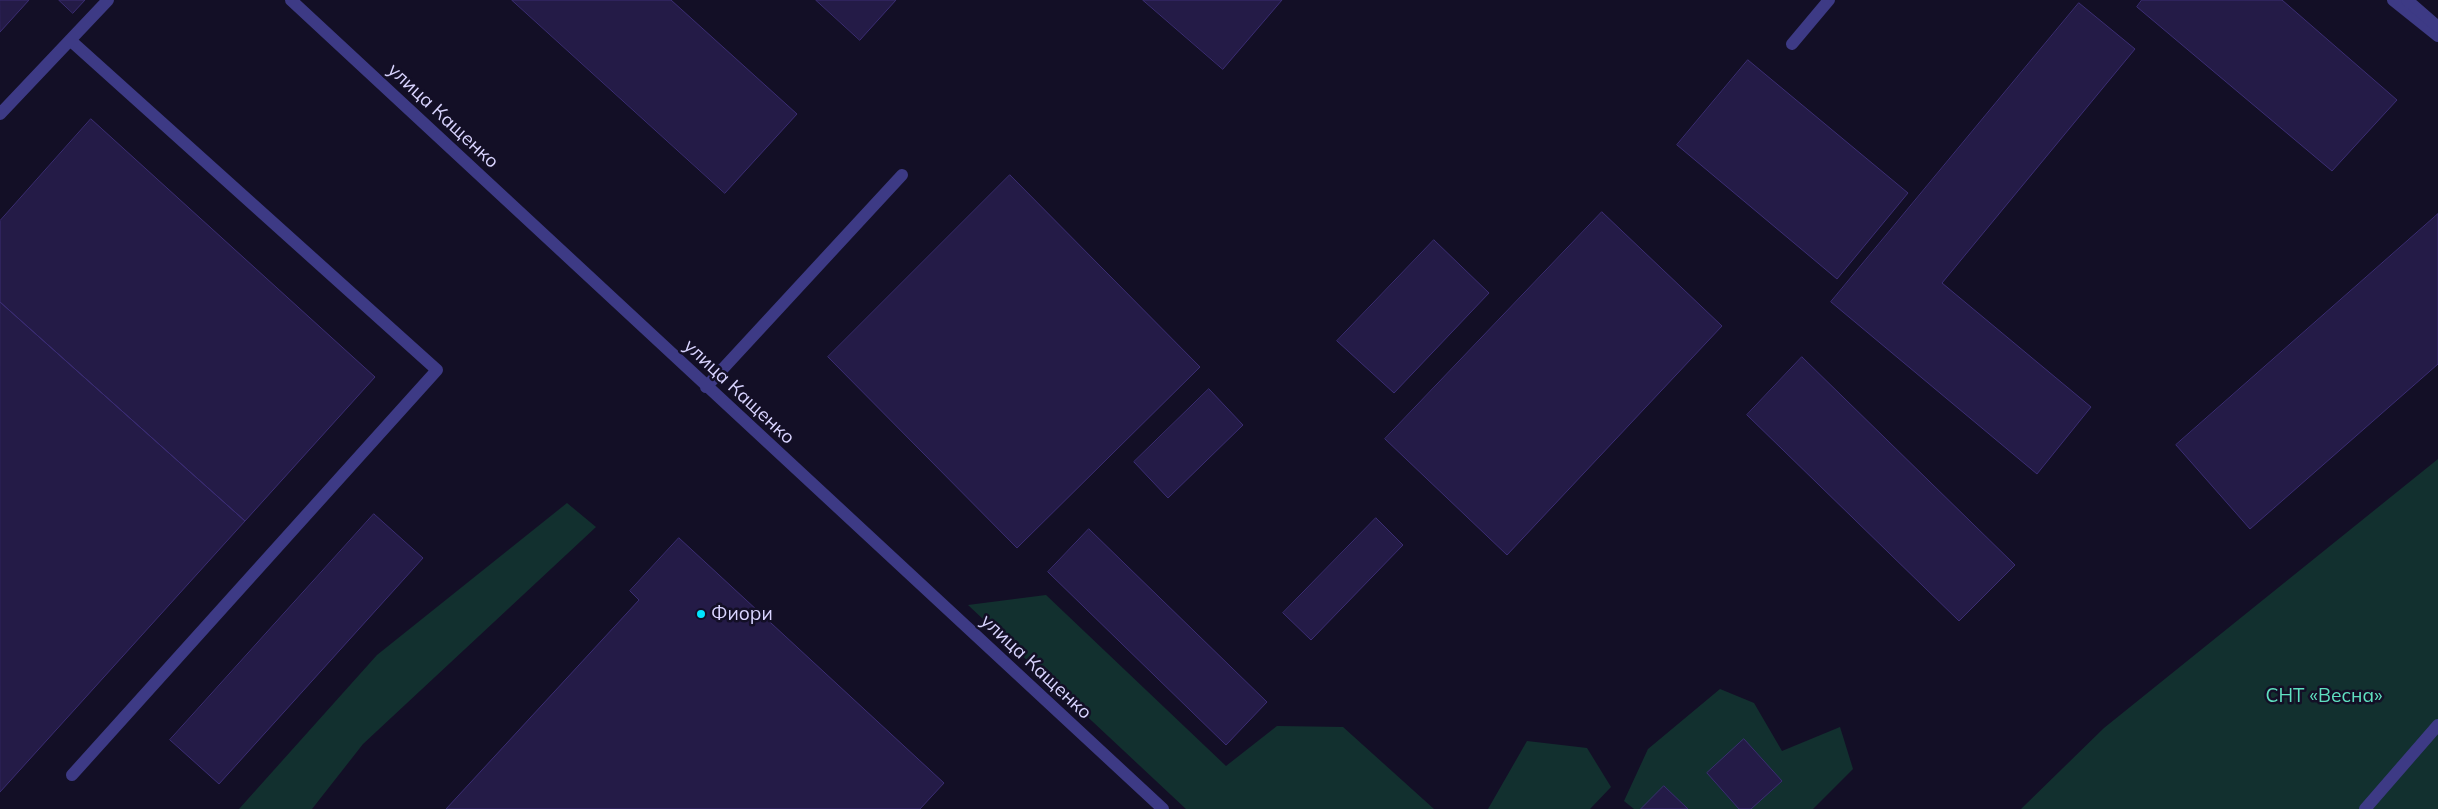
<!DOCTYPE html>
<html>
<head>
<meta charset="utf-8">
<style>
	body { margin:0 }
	canvas { display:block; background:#130f26 }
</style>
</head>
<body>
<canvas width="2438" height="809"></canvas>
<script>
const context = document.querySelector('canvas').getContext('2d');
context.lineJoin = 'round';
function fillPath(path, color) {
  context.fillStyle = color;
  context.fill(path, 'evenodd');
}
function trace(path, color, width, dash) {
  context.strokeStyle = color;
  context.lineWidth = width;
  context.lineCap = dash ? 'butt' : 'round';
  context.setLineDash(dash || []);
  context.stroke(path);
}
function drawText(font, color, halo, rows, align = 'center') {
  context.font = font + ' Mulish,sans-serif';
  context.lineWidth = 5;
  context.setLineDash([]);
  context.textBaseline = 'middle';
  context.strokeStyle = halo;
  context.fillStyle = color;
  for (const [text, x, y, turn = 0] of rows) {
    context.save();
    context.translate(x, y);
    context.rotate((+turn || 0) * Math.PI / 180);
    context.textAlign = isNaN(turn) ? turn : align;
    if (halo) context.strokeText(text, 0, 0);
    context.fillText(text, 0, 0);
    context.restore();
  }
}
fillPath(new Path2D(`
	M2438,459V809H2021L2104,728Z
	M567,503L596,527L363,744L312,809H239L377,655Z
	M1046,595L1226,766L1277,726L1343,727L1434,809H1186L968,605Z
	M1720,689L1754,703L1782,751L1840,727L1853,769L1813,809H1634L1624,801L1648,749Z
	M1527,741L1587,748L1611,787L1590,809H1488Z`), '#12302f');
const building = new Path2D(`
	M0,0H29L0,32Z
	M59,0H85L73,13Z
	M512,0H671L797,114L725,193Z
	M816,0H896L860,40Z
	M1143,0H1282L1223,69Z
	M2142,0H2282L2397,100L2332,171L2137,7Z
	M2079,3L2135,49L1942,283L2091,407L2037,474L1831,302Z
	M1748,60L1908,193L1837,279L1677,145Z
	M91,119L375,377L245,521L0,302V221Z
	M1010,175L1200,367L1017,548L828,357Z
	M1602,212L1722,326L1507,555L1385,439Z
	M2438,214V364L2250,529L2176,445Z
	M1434,240L1489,293L1394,393L1337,341Z
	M0,302L245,521L0,792Z
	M1802,357L2015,565L1959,621L1747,415Z
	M1209,389L1243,425L1168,498L1134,462Z
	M374,514L423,558L219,784L170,740Z
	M1376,518L1403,545L1311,640L1283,613Z
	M1089,529L1267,702L1226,745L1048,572Z
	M679,538L944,783L920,809H446L639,600L630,591Z
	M1744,739L1782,781L1751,809H1739L1707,773Z
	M1664,786L1688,809H1641Z`);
fillPath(building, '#241b47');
trace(building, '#3b2d73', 1);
trace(new Path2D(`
	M2393,0L2438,36
	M70,40L437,370L72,775
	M1792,44L1829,0
	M0,114L108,0
	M706,387L902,175`), '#3d3a85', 12);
trace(new Path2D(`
	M291,0L1163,809
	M2407,0L2438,27
	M2365,809L2438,725`), '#3d3a85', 12);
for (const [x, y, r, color] of [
	[701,614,5,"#00e5ff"]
]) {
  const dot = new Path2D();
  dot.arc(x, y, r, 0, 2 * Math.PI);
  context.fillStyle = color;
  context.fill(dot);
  trace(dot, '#130f26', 2);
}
drawText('19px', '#d9d4ff', '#130f26', [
	["улица Кащенко",443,116,43],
	["улица Кащенко",739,392,43],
	["улица Кащенко",1036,667,43]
]);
drawText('19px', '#d9d4ff', '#130f26', [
	["Фиори",711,614]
], 'left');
drawText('19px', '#5fe0c0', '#130f26', [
	["СНТ «Весна»",2324,696]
]);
</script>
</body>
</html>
